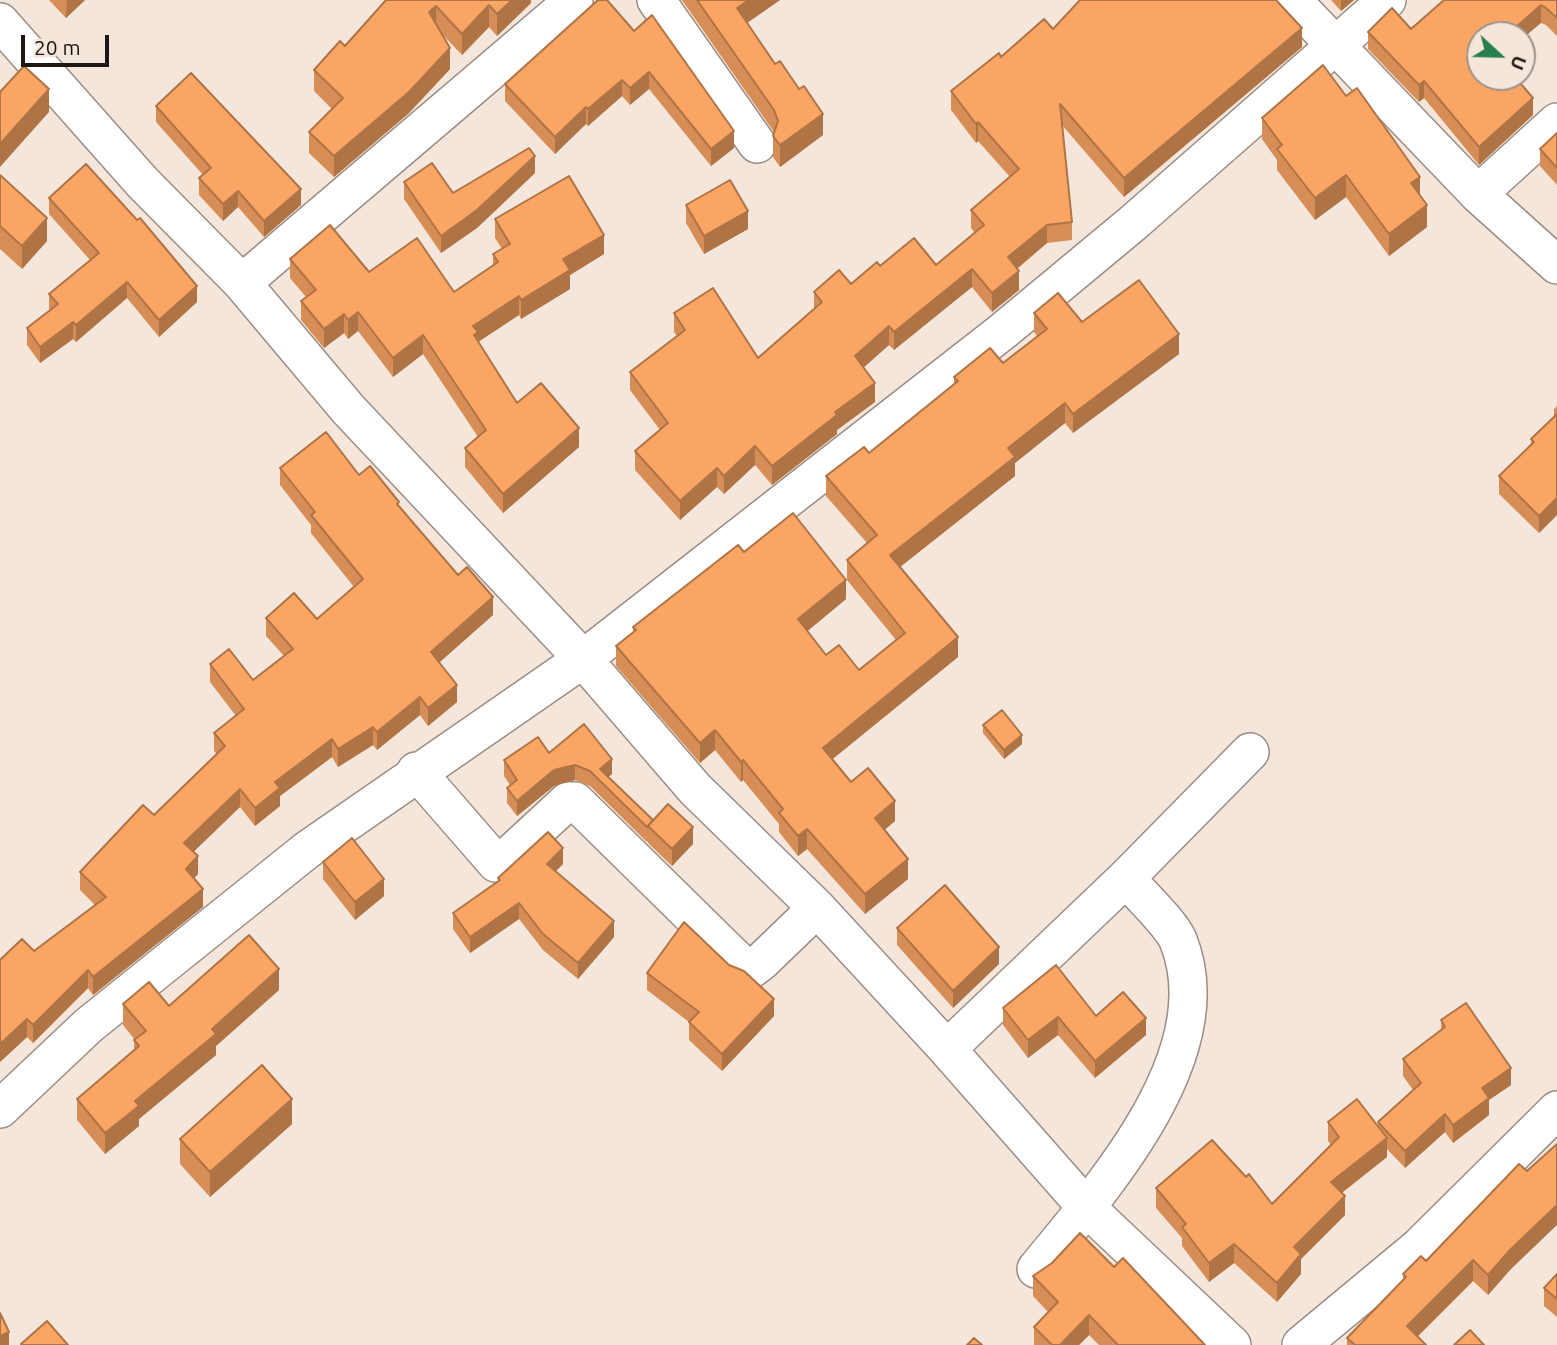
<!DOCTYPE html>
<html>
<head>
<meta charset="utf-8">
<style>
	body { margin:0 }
	#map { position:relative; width:1557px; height:1345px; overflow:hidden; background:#f5e6dc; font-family:Ubuntu,sans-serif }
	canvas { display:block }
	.north { position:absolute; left:1466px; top:21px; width:70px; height:70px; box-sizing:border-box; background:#f5e6dc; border:2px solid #9e938c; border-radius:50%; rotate:112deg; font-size:19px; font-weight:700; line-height:28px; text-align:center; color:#1c1713 }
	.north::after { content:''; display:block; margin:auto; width:24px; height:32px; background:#277e51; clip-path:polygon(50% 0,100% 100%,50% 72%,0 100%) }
	.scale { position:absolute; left:21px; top:35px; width:88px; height:32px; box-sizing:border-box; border:4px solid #1c1713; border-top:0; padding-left:9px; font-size:21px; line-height:24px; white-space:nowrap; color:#1c1713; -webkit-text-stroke:5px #f5e6dc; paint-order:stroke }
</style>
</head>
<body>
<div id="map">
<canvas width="1557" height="1345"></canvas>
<div class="north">U</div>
<div class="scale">20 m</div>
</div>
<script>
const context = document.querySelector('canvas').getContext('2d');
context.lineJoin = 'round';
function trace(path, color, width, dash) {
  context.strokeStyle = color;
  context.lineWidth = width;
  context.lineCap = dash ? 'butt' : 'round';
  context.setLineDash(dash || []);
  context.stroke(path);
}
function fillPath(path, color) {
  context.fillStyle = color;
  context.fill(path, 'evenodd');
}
const minor = new Path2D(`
	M656,0L757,144
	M1292,0L1478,194L1557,265
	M0,22L143,183L242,283L348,409L583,659L695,789L817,908L947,1049L1086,1207L1232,1345
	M1478,194L1557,122
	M242,283L574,0
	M416,771L496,863L502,862L568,801H575L744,967L753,968L761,962L817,908
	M947,1049L1126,878
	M0,1109L89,1025L307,850L583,659L1003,331L1133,223L1387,0
	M1036,1269C1103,1187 1224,1053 1178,940C1170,922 1140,895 1126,878L1250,752
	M1301,1345L1419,1247L1557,1110`);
trace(minor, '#9b8d83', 40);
trace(minor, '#fff', 37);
fillPath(new Path2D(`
	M49,0H85L66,18Z
	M386,0H531V3L497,36L489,27L462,55L441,33L450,69L409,113L334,177L309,153V132L332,109L314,91V70L345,46Z
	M598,0L734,148L711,166L649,89L630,105L622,96L588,126L586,124L555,154L505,101V84Z
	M682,0H780L747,23L823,135L780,167L773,157V136L774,132Z
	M1331,0H1354L1341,11Z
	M1557,0V36L1546,25L1541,23L1480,35L1533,115L1479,165L1424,98L1419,102L1368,49V32L1411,29Z
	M1053,29L1302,47L1124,197L1062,125L1072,222V240L1047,243L1017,269L1019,290L992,312L972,287L894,350L889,345L863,368L875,402L837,430V434L772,485L755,465L724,494L717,487L680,520L635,470V451L660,430L630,390V372L677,336L674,332V313L758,358L814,310V292L851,284L880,266L936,265L975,233L971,228V210L1010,177L978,141L976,143L951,110V91L1001,57Z
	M156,106L301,205L264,237L238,207L223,221L199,195V178L203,175L156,122Z
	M1262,118L1420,195L1427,227L1389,256L1346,197L1315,220L1277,170V160L1262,139Z
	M1557,133V185L1540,166V149Z
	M535,173L477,228L441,253L404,199V182L453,193Z
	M0,175L47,241L22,269L0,249Z
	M49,198L197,302L159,337L127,298L76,342L73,339L40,363L27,345V328L49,311V294L90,260L49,214Z
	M686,205L748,229L704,254L686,223Z
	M495,219L604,254L570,275V289L521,319L519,315L478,342L517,403L579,447L503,513L465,467V448L478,437L423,354L393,377L358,331L348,339L344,333L324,348L301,320V301L306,297L290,278V259L369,272L454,292L493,265V254L502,249L495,238Z
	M1034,313L1082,322L1179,354L1073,433L1065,423L1015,463V476L900,567L958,657L832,759L851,782L895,821L884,830L908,879L865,914L807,849L798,856L779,832V824L743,780L741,782L715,750L700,763L616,666V646L633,632V627L744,552L846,599L807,631L826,655L859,670L896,640L847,580V560L867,543L826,496V476L869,453L954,385V377L1003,363L1037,336L1034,332Z
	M1557,406V515L1539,533L1499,494V476L1531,444V439L1554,416V409Z
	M280,468L359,475L399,507L493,615L439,662L457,702L428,726L420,715L377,750L373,745L338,767L332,757L280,796V806L255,826L240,807L193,852L198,874L194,878L203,907L93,995L88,988L33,1043L27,1037L0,1062L95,905L80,890V872L154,815L217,754L214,751V733L236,716L210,682V664L253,680L284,656L266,636V618L317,619L354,587L311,533V525L280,485Z
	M983,725L1022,744L1004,759L983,733Z
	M549,753L612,774L608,777L653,820L693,844L672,866L648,843V841L647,842L590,786L575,780L554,786L517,816L507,803V788L510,785L504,776V760Z
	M323,862L384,896L355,920L323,879Z
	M563,864L556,871L614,937L578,979L543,950L519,919L470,953L453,929V913L498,882V878Z
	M897,928L999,964L953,1008L897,945Z
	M647,973L774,1016L722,1071L689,1040V1022L647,990Z
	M279,990L216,1046V1055L139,1119V1126L105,1154L77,1120V1099L134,1051V1040H135L123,1025V1004L169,1006Z
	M1003,1008L1096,1016L1146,1035L1095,1078L1058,1035L1028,1058L1003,1025Z
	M1441,1020L1511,1085L1489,1100V1115L1453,1143L1445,1132L1405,1168L1387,1149V1157L1342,1193L1345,1215L1301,1259V1274L1277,1302L1234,1263L1209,1282L1182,1246V1238L1156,1208V1188L1272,1204L1331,1145L1328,1141V1122L1378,1126V1122L1413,1090L1403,1076V1059L1441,1031Z
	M292,1124L210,1197L180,1164V1139Z
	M1519,1164L1510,1270L1488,1295L1473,1281L1417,1337L1426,1345H1347V1338L1403,1281V1274L1426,1261Z
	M1114,1267L1205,1345H1099L1089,1335L1079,1345H1034V1327L1048,1312L1033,1296V1276Z
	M1557,1274V1317L1544,1306V1288Z`), '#d78e56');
fillPath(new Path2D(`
	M67,0H85L66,18Z
	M512,0H531V3L497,36V14Z
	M749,0H780L737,30V8Z
	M1341,0H1354L1341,11Z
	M489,5V27L462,55V34Z
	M1541,5V23L1522,39V35H1507Z
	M436,6V28L429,12Z
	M1302,28V47L1124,197V178Z
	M450,48V69L409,113L334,177V156Z
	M649,72V89L630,105V88Z
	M622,80V96L588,126V109Z
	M1424,81V98L1419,102V85Z
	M49,89V112L0,167V144Z
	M1533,98V115L1479,165V147Z
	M586,107V124L555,154V137Z
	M823,114V135L780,167V145Z
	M978,122V141L976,143V124Z
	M734,131V148L711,166V149Z
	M535,156V173L477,228L441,253V236Z
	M1346,175V197L1315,220V198Z
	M1420,177V198L1411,183Z
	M301,189V205L264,237V221Z
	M238,191V207L223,221V204Z
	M1427,205V227L1389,256V234Z
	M748,211V229L704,254V236Z
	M47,218V241L22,269V246Z
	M1047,225V243L1008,276V257Z
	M604,235V254L570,275V289L521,319V300L563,259Z
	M972,269V287L894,350V332Z
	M1019,271V290L992,312V293Z
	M127,282V298L76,342V325Z
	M197,286V302L159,337V320Z
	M519,296V315L478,342L474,354L473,326Z
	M358,312V331L348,339V320Z
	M344,314V333L324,348V329Z
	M73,322V339L40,363V347Z
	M889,326V345L855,375V356Z
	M1179,334V354L1073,433V414Z
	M423,335V354L393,377V358Z
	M875,383V402L837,430V434L772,485V466L835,412Z
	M1065,403V423L1015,463V476L890,575V555L1008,448Z
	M579,428V447L503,513V494Z
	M755,446V465L724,494V476Z
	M717,468V487L680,520V501Z
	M1557,498V515L1539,533V516Z
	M846,580V599L798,639V619Z
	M493,597V615L431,670V652Z
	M958,637V657L823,767V748Z
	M457,685V702L428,726V708Z
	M420,697V715L377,750V732Z
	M373,727V745L338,767V749Z
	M715,730V750L700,763V743Z
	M1022,735V744L1004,759V750Z
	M332,739V757L280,796V806L255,826V808L275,782Z
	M612,759V774L602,782L600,769Z
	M743,760V780L741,782V762Z
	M575,765V780L554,786L517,816V801L554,770Z
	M240,789V807L184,861V843Z
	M895,801V821L875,838V818Z
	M693,827V844L672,866V849Z
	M807,829V849L798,856V836Z
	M563,848V864L547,880V864Z
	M198,856V874L186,887V869Z
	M908,859V879L865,914V894Z
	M384,879V896L355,920V902Z
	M203,889V907L93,995V977Z
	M519,903V919L470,953V937Z
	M614,921V937L578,979V963Z
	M999,947V964L953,1008V991Z
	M279,969V990L216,1046V1055L139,1119V1126L105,1154V1133L135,1101L212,1029Z
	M88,970V988L33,1043V1025Z
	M774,999V1016L722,1071V1054Z
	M1058,1017V1035L1028,1058V1040Z
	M1146,1018V1035L1095,1078V1061Z
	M27,1019V1037L0,1062V1044Z
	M1511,1068V1085L1489,1100V1115L1453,1143V1125L1482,1088Z
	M292,1099V1124L210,1197V1172Z
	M1445,1114V1132L1405,1168V1151Z
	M1387,1138V1157L1331,1201V1182Z
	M1345,1196V1215L1301,1259V1274L1277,1302V1283L1294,1247Z
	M1557,1205V1225L1510,1270L1488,1295V1275L1510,1250Z
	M1234,1244V1263L1209,1282V1263Z
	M1473,1260V1281L1409,1345L1407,1326Z
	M1089,1315V1335L1079,1345H1060Z
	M9,1332V1345H0V1336Z`), '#af7446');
const building = new Path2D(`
	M386,0H512L497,14L489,5L462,34L436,6L429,12L450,48L409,92L334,156L309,132L343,98L314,70L340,41L345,46Z
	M598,0H607L634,31L652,15L734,131L711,149L649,72L630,88L622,80L588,109L586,107L555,137L505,84Z
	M697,0H749L737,8L775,64L780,61L799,89L804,86L823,114L780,145L773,136L778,121L774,110Z
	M1080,0H1276L1302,28L1124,178L1060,104L1072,222L1047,225L1008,257L1019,271L992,293L972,269L894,332L889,326L855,356L875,383L835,412L837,415L772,466L755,446L724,476L717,468L680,501L635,451L668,423L630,372L685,330L674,313L713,288L758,358L822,302L814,292L839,270L851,284L877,262L880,266L914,238L936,265L984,225L971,210L1019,169L978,122L976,124L951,91L999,53L1001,57L1044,19L1053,29Z
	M1444,0H1557V18L1546,8L1541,5L1507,35H1480V77H1515L1533,98L1479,147L1424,81L1419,85L1368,32L1392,8L1411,29Z
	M1323,65L1346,96L1357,88L1420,177L1411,183L1427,205L1389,234L1346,175L1315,198L1277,149L1282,145L1262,118Z
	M24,66L49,89L0,144V92Z
	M191,73L301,189L264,221L238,191L223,204L199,178L211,168L156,106Z
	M1557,133V168L1540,149Z
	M529,148L535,156L477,210L441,236L404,182L432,163L453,193Z
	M86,164L137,220L140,218L197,286L159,320L127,282L76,325L73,322L40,347L27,328L58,304L49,294L99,253L49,198Z
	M0,175L47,218L22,246L0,226Z
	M569,176L604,235L563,259L570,270L521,300L519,296L473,326L478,332L474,335L517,403L541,383L579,428L503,494L465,448L486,430L423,335L393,358L358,312L348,320L344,314L324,329L301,301L316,290L290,259L330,225L369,272L417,238L454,292L498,262L493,254L510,244L495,219Z
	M730,180L748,211L704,236L686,205Z
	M1139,280L1179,334L1073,414L1065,403L1008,448L1015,457L890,555L958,637L823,748L851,782L868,768L895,801L875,818L908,859L865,894L807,829L798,836L779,813L783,809L743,760L741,762L715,730L700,743L616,646L636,630L633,627L738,545L744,552L793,513L846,580L798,619L826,655L839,645L859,670L905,633L847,560L877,535L826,476L864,447L869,453L958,381L954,377L990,348L1003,363L1047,329L1034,313L1058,293L1082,322Z
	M1557,414V498L1539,516L1499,476L1534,442L1531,439Z
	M326,432L359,475L370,466L399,502L397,504L458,575L467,567L493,597L431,652L457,685L428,708L420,697L377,732L373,727L338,749L332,739L275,782L280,788L255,808L240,789L184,843L198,856L186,869L203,889L93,977L88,970L33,1025L27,1019L0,1044V960L22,939L34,951L106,897L80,872L143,805L154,815L225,746L214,733L244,709L210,664L229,649L253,680L293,649L266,618L294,593L317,619L363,579L311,515L315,512L280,468Z
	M1002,710L1022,735L1004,750L983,725Z
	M584,724L612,759L600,769L653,820L647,827L590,771L575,765L554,770L517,801L507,788L517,780L504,760L538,737L549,753Z
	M668,804L693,827L672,849L648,826Z
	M548,832L563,848L547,864L614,921L578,963L543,934L519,903L470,937L453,913L500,880L498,878Z
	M352,838L384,879L355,902L323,862Z
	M945,885L999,947L953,991L897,928Z
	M684,922L729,965L744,971L774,999L722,1054L689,1022L699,1012L647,973Z
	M249,935L279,969L212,1029L216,1034L135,1101L139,1106L105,1133L77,1099L139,1046L134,1040L146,1031L123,1004L149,982L169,1006Z
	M1056,965L1096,1016L1123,992L1146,1018L1095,1061L1058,1017L1028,1040L1003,1008Z
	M1466,1003L1511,1068L1482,1088L1489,1098L1453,1125L1445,1114L1405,1151L1378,1122L1421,1083L1403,1059L1445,1027L1441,1020Z
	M262,1065L292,1099L210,1172L180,1139Z
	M1357,1099L1387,1138L1331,1182L1345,1196L1294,1247L1301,1254L1277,1283L1234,1244L1209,1263L1182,1227L1186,1224L1156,1188L1212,1140L1246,1177L1249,1174L1272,1204L1339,1137L1328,1122Z
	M1557,1144V1205L1510,1250L1488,1275L1473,1260L1407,1326L1426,1345H1355L1347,1338L1406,1277L1403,1274L1421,1256L1426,1261L1519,1164L1527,1171Z
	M1080,1233L1114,1267L1123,1258L1205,1345H1118L1089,1315L1060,1345H1052L1034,1327L1058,1302L1033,1276L1052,1263Z
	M1557,1274V1299L1544,1288Z
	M0,1313L9,1332L0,1336Z
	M47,1321L68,1345H23L21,1344Z
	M1470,1330L1484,1345H1454Z
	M974,1338L982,1345H967Z`);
fillPath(building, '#faa564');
trace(building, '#af7446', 2);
</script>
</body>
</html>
